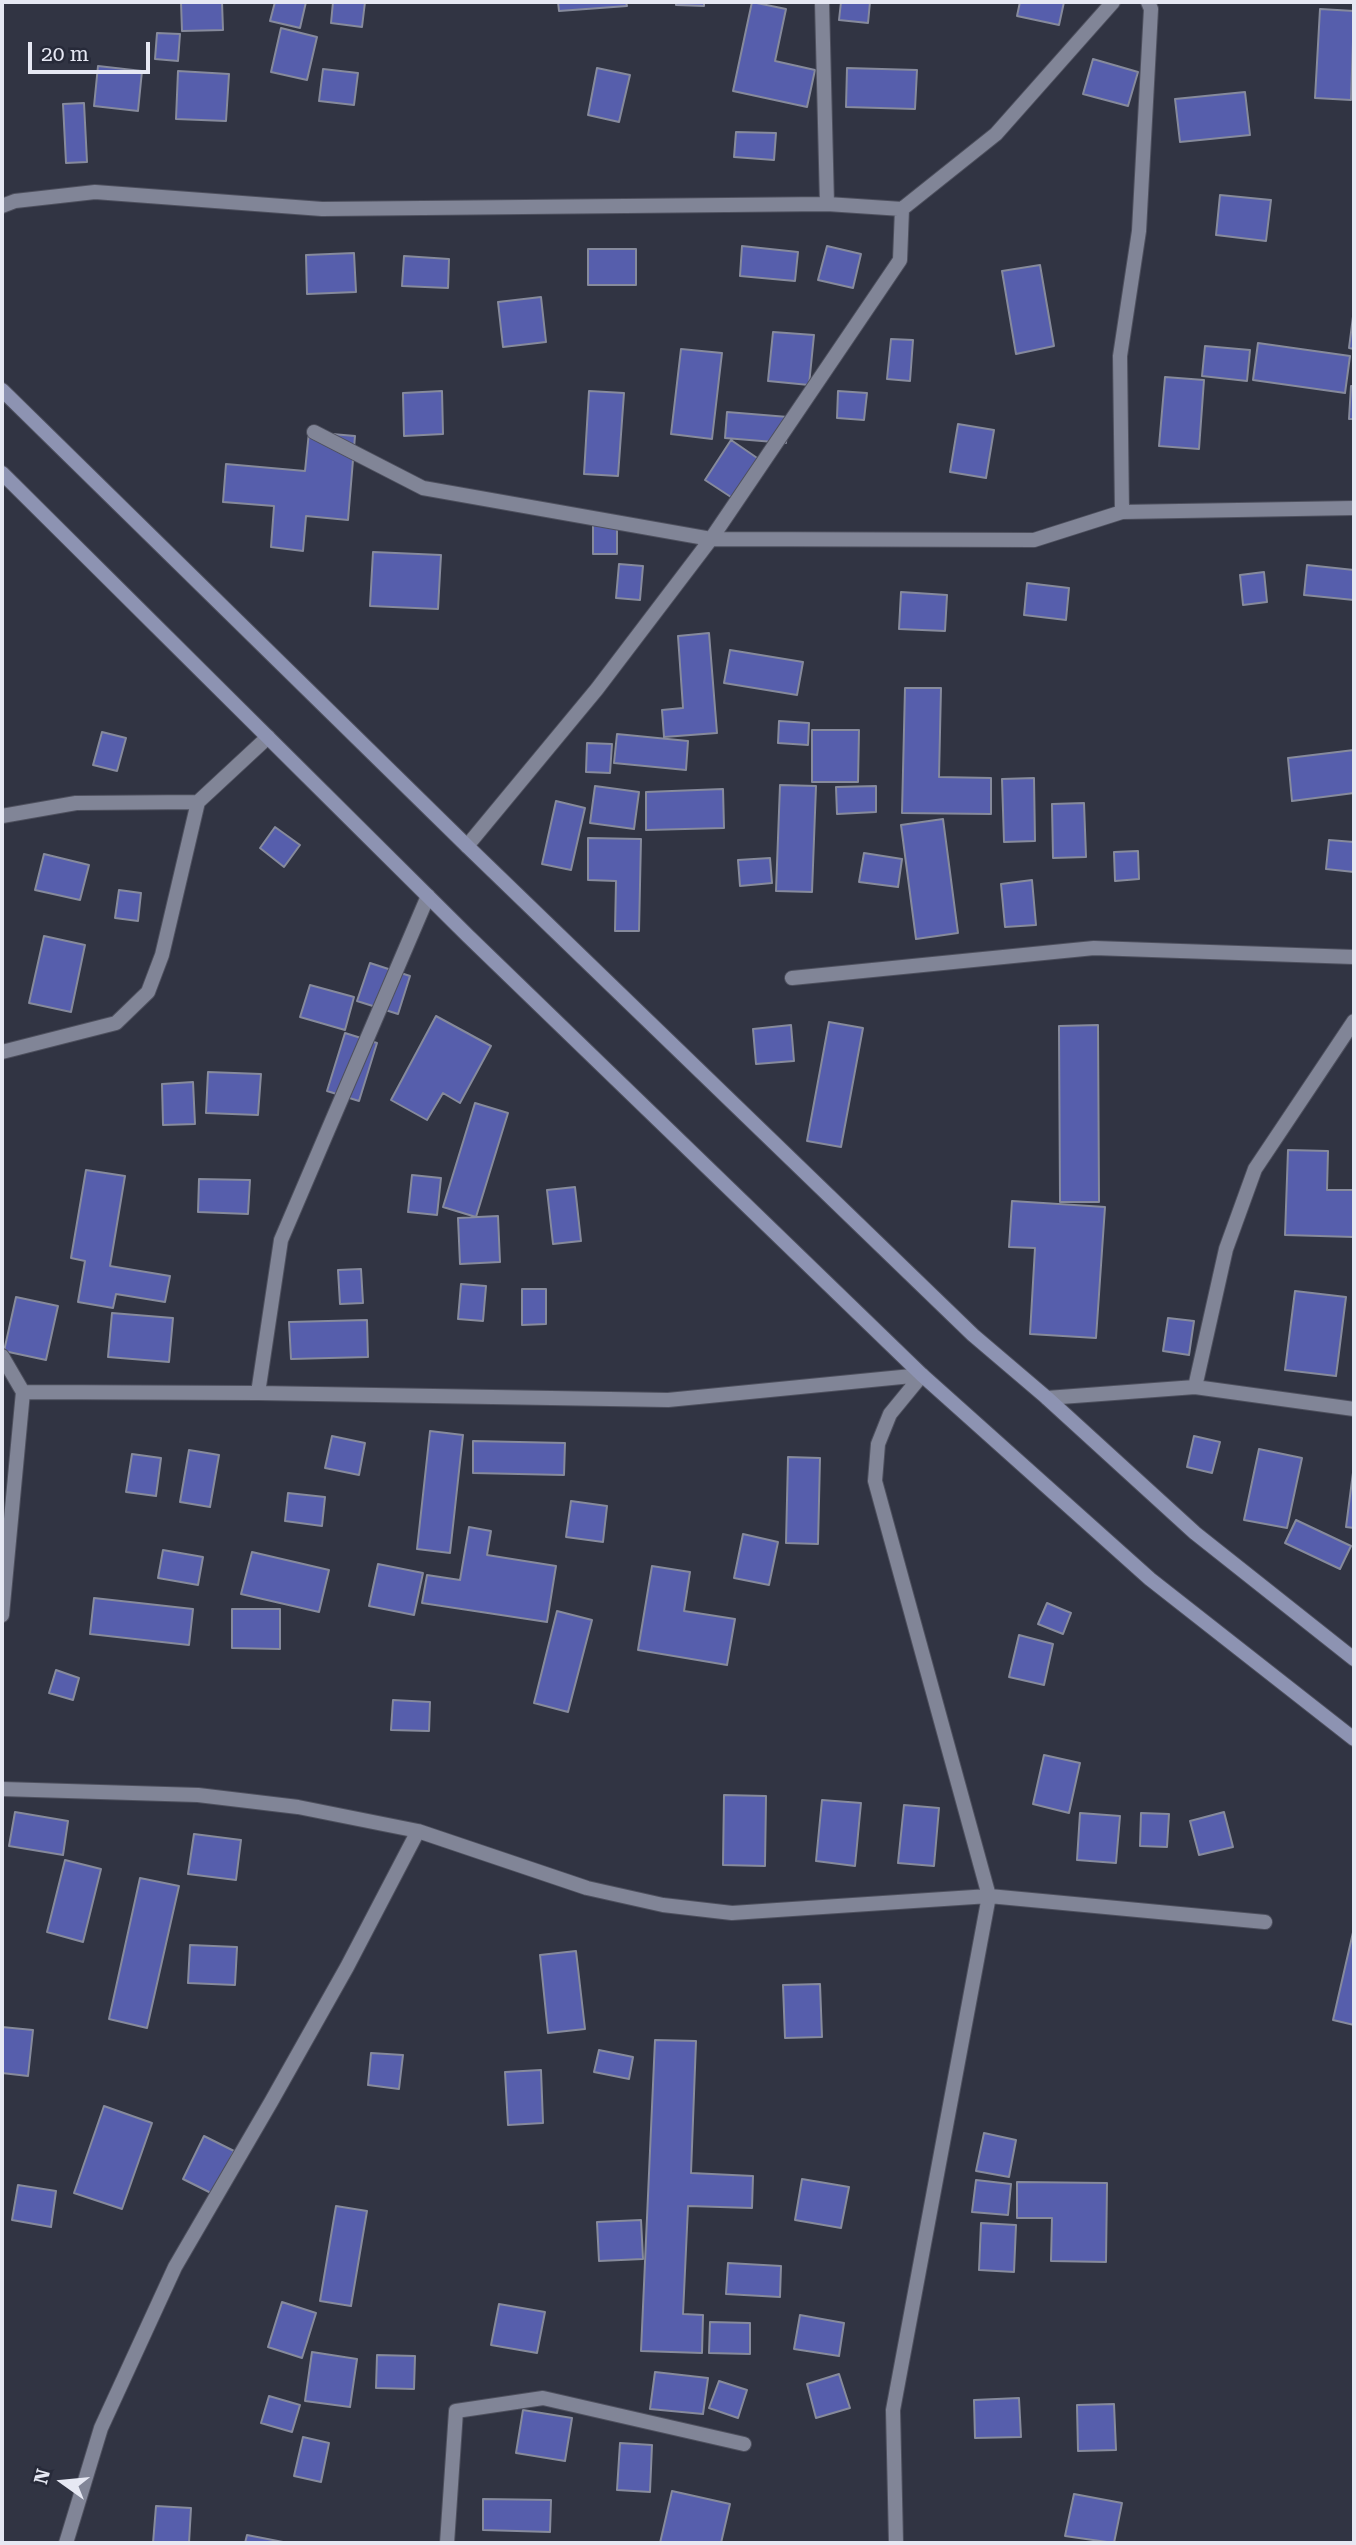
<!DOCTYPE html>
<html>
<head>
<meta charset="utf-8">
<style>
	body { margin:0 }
	#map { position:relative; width:1356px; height:2545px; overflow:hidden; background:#313443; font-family:"Roboto Serif",serif }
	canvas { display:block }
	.frame { position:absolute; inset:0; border:4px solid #e6e8f3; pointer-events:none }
	.north { position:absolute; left:28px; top:2447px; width:70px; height:70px; -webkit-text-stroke:5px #272a39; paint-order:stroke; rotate:285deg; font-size:19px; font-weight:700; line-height:28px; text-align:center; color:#e6e8f3 }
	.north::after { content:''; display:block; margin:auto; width:24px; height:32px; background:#e6e8f3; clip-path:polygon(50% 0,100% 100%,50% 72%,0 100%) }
	.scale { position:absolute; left:28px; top:42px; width:122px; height:32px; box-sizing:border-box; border:4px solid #e6e8f3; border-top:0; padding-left:9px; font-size:21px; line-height:24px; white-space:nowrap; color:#e6e8f3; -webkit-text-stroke:5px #272a39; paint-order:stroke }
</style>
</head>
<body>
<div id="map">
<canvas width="1356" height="2545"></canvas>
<div class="frame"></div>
<div class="north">N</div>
<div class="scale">20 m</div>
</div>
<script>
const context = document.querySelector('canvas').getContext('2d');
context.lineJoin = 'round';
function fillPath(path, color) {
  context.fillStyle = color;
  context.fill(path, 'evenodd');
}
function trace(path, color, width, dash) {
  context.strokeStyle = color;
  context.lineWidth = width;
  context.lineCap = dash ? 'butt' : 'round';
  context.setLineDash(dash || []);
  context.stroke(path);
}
const building = new Path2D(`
	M181,2H222L223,30L182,31Z
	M275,2H306L300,28L270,21Z
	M333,2H365L362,27L331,23Z
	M558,2H626L627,6L559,11Z
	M676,2H704V6L676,5Z
	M752,2L786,9L775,61L815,70L807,107L733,91Z
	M841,2H870L868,23L839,20Z
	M1020,2H1064L1059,25L1017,16Z
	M1320,9L1354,11L1351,100L1315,98Z
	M281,28L317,37L307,80L271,72Z
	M157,33L180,34L178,61L155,59Z
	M1093,59L1138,72L1128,106L1083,94Z
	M98,66L142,71L138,111L94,106Z
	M597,68L630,75L619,122L588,115Z
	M847,68L917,70L915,109L846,107Z
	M323,69L358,73L354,105L319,101Z
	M178,71L229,74L226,121L176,119Z
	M1245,92L1250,135L1180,142L1175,99Z
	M84,103L87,162L66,163L63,104Z
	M736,132L776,133L774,160L734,157Z
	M1220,195L1271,200L1266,241L1216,235Z
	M742,246L798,252L795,281L740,276Z
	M827,246L861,254L853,288L818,280Z
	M588,249H636V285H588Z
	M354,253L356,292L307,294L306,255Z
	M404,256L449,259L448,288L402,286Z
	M1040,265L1054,346L1016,354L1002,271Z
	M541,297L546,342L503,347L498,302Z
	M1354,309V349L1349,348Z
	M773,332L814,335L809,385L768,381Z
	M891,339L913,340L910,381L887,379Z
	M1258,343L1350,356L1345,393L1253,380Z
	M1205,346L1250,350L1247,381L1202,376Z
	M681,349L722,353L712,439L671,434Z
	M1165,377L1204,380L1199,449L1159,446Z
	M1351,386H1354V419H1349Z
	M442,391L443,434L404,436L403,393Z
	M589,391L624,393L618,476L584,474Z
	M838,391L867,393L864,420L837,418Z
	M727,412L788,417L786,443L725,438Z
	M958,424L994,430L986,478L950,472Z
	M309,432L355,436L348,520L306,516L303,551L271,547L274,506L223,502L226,464L305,471Z
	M731,440L763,462L737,501L705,480Z
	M593,519H617V554H593Z
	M373,552L441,555L438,609L370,606Z
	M619,564L643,566L640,600L616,598Z
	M1307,565L1354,570V600L1304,595Z
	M1264,572L1267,602L1243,605L1240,575Z
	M1027,583L1069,588L1066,620L1024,615Z
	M901,592L947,595L945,631L899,629Z
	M709,633L717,733L664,737L662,710L683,708L678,636Z
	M730,650L803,662L797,695L724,683Z
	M905,688H941L939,777L991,778V814L902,813Z
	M779,721L809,723L808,745L778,743Z
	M812,730H859L858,782H812Z
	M102,732L126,738L117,771L93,765Z
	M617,734L688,741L686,770L614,763Z
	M587,743L612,744L610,773L586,772Z
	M1354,750V793L1292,801L1288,758Z
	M1034,778L1035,841L1004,842L1002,779Z
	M780,785L816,786L812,892L776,891Z
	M595,786L639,792L634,829L590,823Z
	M876,786V812L837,814L836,787Z
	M723,789L724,828L646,830V792Z
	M556,801L585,808L571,870L542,864Z
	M1084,803L1086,857L1053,858L1052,804Z
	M943,819L958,933L916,939L901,825Z
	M275,827L300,845L284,867L260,848Z
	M588,838L641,839L639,931H615L616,881L588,880Z
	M1329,840L1354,842V872L1326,869Z
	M1138,851L1139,879L1115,881L1114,852Z
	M864,853L902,859L898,887L859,882Z
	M44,854L89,865L80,900L35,890Z
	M770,858L772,883L740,886L738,860Z
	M1032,880L1036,925L1005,927L1001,884Z
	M119,890L141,893L138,921L115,918Z
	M44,936L85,945L71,1012L29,1003Z
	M370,963L410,976L398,1014L357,1001Z
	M310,985L354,997L345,1030L300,1017Z
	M436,1016L491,1046L460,1103L443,1093L427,1120L391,1100Z
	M829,1022L863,1028L841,1147L807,1141Z
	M791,1025L794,1061L756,1064L753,1029Z
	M1098,1025L1099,1202H1060L1059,1026Z
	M345,1033L377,1043L359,1101L327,1091Z
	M208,1072L261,1074L258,1115L206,1113Z
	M193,1082L195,1124L163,1125L162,1084Z
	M475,1103L508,1113L476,1217L443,1207Z
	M1288,1150L1328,1151L1327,1190H1354V1237L1285,1235Z
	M86,1170L125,1176L110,1266L170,1276L165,1302L116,1294L113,1308L78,1302L85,1261L71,1258Z
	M412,1175L441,1178L437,1215L408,1212Z
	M199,1179L250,1180L248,1214L198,1212Z
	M575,1187L581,1241L553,1244L547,1190Z
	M1012,1201L1105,1207L1096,1338L1030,1334L1035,1248L1009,1247Z
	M498,1216L500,1262L460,1264L458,1218Z
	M361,1269L363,1303L340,1304L338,1270Z
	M461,1284L486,1286L483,1321L458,1319Z
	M522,1289H546V1324L522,1325Z
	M1295,1291L1346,1297L1336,1376L1285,1370Z
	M16,1297L58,1306L46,1360L4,1351Z
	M112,1313L173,1318L169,1362L108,1357Z
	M1168,1318L1194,1321L1189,1355L1163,1351Z
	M367,1320L368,1357L291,1359L289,1322Z
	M430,1431L463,1435L450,1553L417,1549Z
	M332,1436L365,1443L359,1475L325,1468Z
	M1194,1436L1220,1442L1212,1473L1187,1467Z
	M473,1441L565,1443L564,1475L473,1473Z
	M1259,1449L1302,1458L1287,1528L1244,1520Z
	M189,1450L219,1455L210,1507L180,1502Z
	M132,1454L161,1458L156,1496L126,1492Z
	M788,1457L820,1458L818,1544L786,1543Z
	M1354,1465V1528L1346,1527Z
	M288,1493L325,1497L322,1526L285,1521Z
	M571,1501L607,1506L603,1542L566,1537Z
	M1296,1520L1351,1546L1340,1569L1285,1543Z
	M469,1527L491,1531L487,1555L556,1566L547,1622L422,1603L427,1575L460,1580Z
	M743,1534L778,1542L769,1585L734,1578Z
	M163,1550L203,1557L198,1585L158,1578Z
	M252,1552L329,1570L319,1612L241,1594Z
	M378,1564L423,1573L414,1615L369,1606Z
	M652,1566L690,1572L684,1611L735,1619L727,1665L638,1650Z
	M94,1598L193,1609L189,1645L90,1634Z
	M1047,1603L1071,1613L1063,1634L1038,1624Z
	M232,1609H280V1649L232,1648Z
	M557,1611L592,1620L568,1712L534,1703Z
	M1019,1635L1053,1644L1044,1685L1009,1677Z
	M56,1670L79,1678L73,1700L49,1693Z
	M393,1700L430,1702L429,1731L391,1730Z
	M1044,1755L1080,1763L1069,1813L1033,1804Z
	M724,1795L766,1796L765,1866L723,1865Z
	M822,1800L861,1803L855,1866L816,1861Z
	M904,1805L939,1808L934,1866L898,1863Z
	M15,1812L68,1821L63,1855L9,1846Z
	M1224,1812L1233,1847L1199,1855L1190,1821Z
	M1080,1813L1120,1816L1116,1863L1077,1860Z
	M1141,1813L1169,1814L1167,1847L1140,1846Z
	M194,1834L241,1840L236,1880L188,1874Z
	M65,1860L101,1869L83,1942L47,1932Z
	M140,1878L179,1886L147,2028L109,2019Z
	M1354,1928V2025L1333,2020Z
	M190,1945L237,1947L235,1985L188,1983Z
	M576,1951L585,2029L548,2033L540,1955Z
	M820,1984L822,2037L785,2038L783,1985Z
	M2,2027L33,2030L28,2076L2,2073Z
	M655,2040L696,2041L691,2173L753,2176L752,2208L688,2206L683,2314L703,2315L702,2353L641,2351Z
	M599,2050L633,2057L629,2079L594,2072Z
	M371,2053L403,2055L399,2089L368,2085Z
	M541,2070L543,2123L508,2125L505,2072Z
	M104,2106L152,2123L122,2209L74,2193Z
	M984,2133L1016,2140L1009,2177L976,2171Z
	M204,2136L234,2151L213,2194L183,2179Z
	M802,2179L849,2187L841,2228L795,2220Z
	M976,2180L1011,2184L1008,2215L972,2212Z
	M1017,2182L1107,2183L1106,2262L1051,2261L1052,2218H1017Z
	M18,2185L56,2191L51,2227L12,2220Z
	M336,2206L367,2211L351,2306L320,2301Z
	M641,2220L643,2259L599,2261L597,2222Z
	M981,2223L1016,2225L1014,2272L979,2270Z
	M728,2263L781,2266L780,2297L726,2294Z
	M282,2302L316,2313L302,2358L268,2347Z
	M499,2304L545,2312L537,2353L491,2345Z
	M800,2315L844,2323L839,2356L794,2349Z
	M710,2322L750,2323V2354L709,2353Z
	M312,2352L357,2359L350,2407L305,2401Z
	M377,2355L415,2356L414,2389L376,2388Z
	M655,2372L708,2378L703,2414L650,2409Z
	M839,2374L850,2408L816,2418L807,2384Z
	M719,2381L747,2390L738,2418L709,2408Z
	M269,2396L300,2405L292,2432L261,2423Z
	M1019,2398L1021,2437L975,2438L974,2400Z
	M1114,2404L1116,2450L1078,2451L1077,2405Z
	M523,2410L572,2418L565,2461L516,2453Z
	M303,2437L329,2443L321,2482L294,2476Z
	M620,2443L652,2445L650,2492L617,2490Z
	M672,2491L730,2504L721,2543H660Z
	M1074,2494L1122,2503L1114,2543L1065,2536Z
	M483,2499L551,2500L550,2532L483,2530Z
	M156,2506L191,2508L189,2543H153Z
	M247,2535L283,2542V2543H245Z`);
fillPath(building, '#565eac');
trace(building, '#868a9c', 2);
const street = new Path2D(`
	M822,2L827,204
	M2,206L15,201L95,192L322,209L827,204L902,209L996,134L1113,2
	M314,432L423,488L711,539L1034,540L1122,512L1354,508
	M1122,512L1120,356L1139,231L1151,9L1148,2
	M2,816L76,803L198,802L268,737
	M467,846L597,689L711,539L900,260L902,209
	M792,978L1094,948L1354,957
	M2,1052L116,1023L148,992L162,955L198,802
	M2,1356L23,1392L2,1615
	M1195,1387L1226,1249L1255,1169L1354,1021
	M23,1392L258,1393L668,1400L922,1375
	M258,1393L281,1240L428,896
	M1047,1398L1195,1387L1354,1409
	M2,1789L198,1795L298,1807L418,1831L587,1888L663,1905L732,1913L989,1896L1265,1922
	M66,2543L101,2428L175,2267L271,2102L347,1967L418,1831
	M447,2543L456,2411L543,2398L744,2444
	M896,2543L893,2410L989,1896L875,1481L878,1444L890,1414L922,1375`);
const secondary = new Path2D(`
	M2,390L467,846L973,1335L1047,1398L1195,1533L1354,1659
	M2,473L468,936L922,1375L1150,1579L1354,1739`);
trace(street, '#4e505e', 16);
trace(secondary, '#4e505e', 16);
trace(street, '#818597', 14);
trace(secondary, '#8d93b2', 14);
</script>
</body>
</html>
